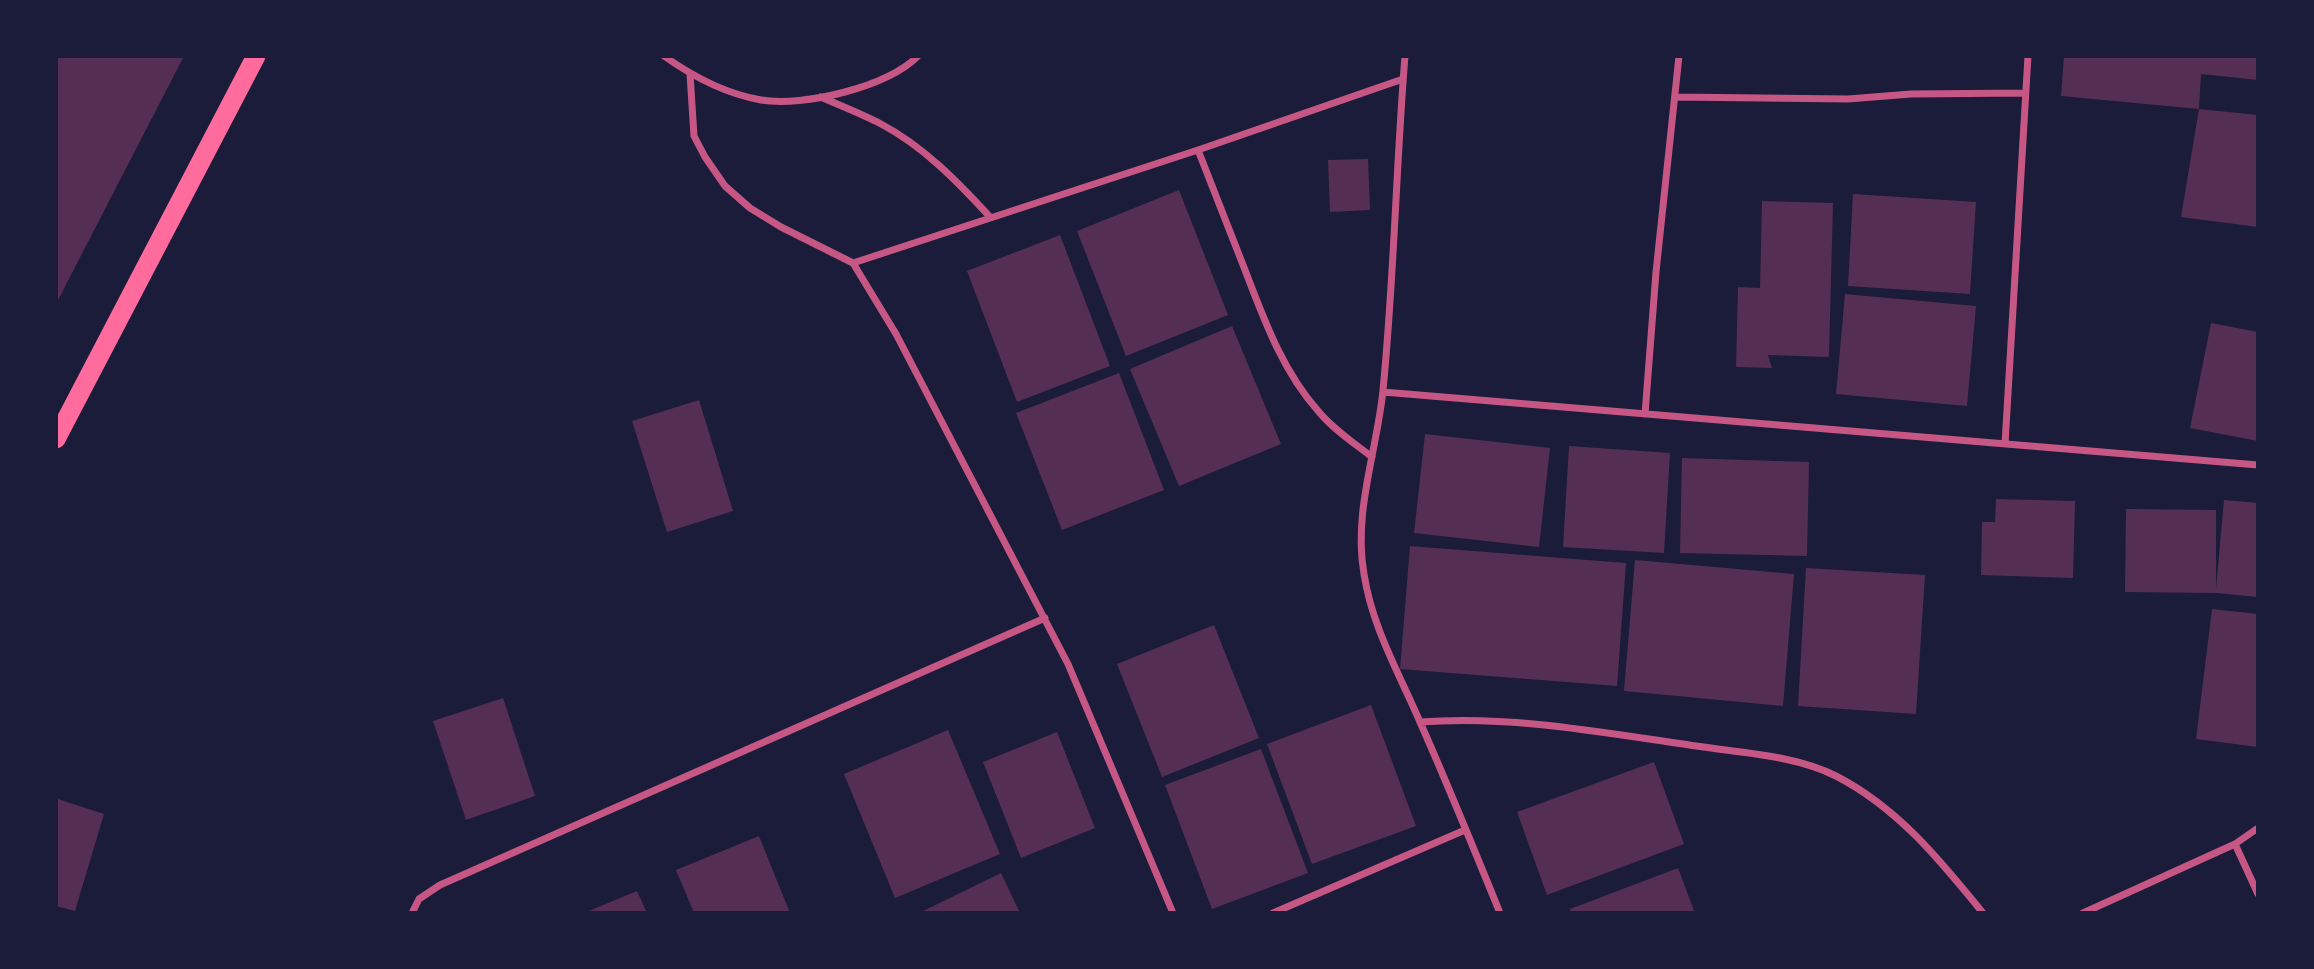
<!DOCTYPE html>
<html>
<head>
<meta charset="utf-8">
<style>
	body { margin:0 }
	#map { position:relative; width:2314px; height:969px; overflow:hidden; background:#1b1b3a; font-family:"Roboto Condensed",sans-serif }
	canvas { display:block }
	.frame { position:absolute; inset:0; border:58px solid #1b1b3a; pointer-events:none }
</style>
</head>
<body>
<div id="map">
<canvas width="2314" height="969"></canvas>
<div class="frame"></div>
</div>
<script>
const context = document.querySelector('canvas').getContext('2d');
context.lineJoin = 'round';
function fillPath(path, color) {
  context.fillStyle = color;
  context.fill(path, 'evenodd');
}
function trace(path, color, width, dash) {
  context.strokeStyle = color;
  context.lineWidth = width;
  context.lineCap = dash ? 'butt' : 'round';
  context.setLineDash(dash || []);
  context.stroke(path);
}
fillPath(new Path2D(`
	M56,56H184L56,304Z
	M2064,56H2258V80L2201,74L2199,109L2258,115V227L2181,217L2199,109L2061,96Z
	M1368,159L1370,210L1330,212L1328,160Z
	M1179,190L1228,315L1126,356L1077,231Z
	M1853,194L1976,202L1970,294L1848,286Z
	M1762,201L1833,203L1829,357L1768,355L1772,368L1736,367L1738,287L1760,288Z
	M1060,235L1110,366L1017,402L967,271Z
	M1845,294L1976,306L1967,406L1836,394Z
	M2211,323L2258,332V441L2190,428Z
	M1232,326L1281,444L1179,486L1130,369Z
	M1119,373L1164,490L1062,530L1016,413Z
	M699,400L733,511L667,532L632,421Z
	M1425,434L1550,448L1539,547L1414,533Z
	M1569,446L1670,453L1664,553L1563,547Z
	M1682,458L1809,462L1807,556L1680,553Z
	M1996,499L2075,501L2073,578L1981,575L1982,522H1995Z
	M2224,500L2258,503V597L2216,593L2125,592L2126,509L2216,510V589Z
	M1410,546L1626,563L1617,686L1400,669Z
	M1635,560L1794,574L1783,706L1624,691Z
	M1806,568L1925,575L1916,714L1798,706Z
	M2212,609L2258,614V747L2196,739Z
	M1214,625L1259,738L1162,777L1117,664Z
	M503,698L535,796L466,820L433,721Z
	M1371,705L1416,826L1312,864L1267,744Z
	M948,730L1000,854L895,898L844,774Z
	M1057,732L1095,828L1021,858L983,762Z
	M1261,749L1308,873L1212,909L1165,785Z
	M1654,762L1684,844L1547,895L1517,812Z
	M58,799L104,814L75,911L56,906V807Z
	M759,836L790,913H694L676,870Z
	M1678,868L1695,913H1571L1570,909Z
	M1001,873L1020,913H919Z
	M637,891L647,913H584Z`), '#542f53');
trace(new Path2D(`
	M664,56C692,76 727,94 761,100C804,107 887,87 918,56
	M1405,56C1396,167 1394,279 1383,390C1377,451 1353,512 1364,574C1372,627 1399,673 1420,722C1448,785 1474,849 1500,913
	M690,74L694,136L705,157L725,186L750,208L781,227L853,263L896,334L1068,664L1173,913
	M821,97C841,106 862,114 881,124C923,146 958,182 990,217
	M1675,97L1848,99L1911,94L2024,93
	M1198,150C1214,190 1229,230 1245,270C1264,320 1283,372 1319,412C1334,430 1354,443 1372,457
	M853,263L1198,150L1403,79
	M1383,392L2258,465
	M1645,414L1656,272L1679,56
	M2005,444L2028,56
	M1420,722C1512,715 1605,733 1696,746C1741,753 1794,755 1836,776C1898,808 1940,860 1983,913
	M2258,828L2235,844L2258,894
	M412,913L419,899L440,885L1045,618
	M1273,913L1465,830
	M2083,913L2235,844`), '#c65784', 7);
trace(new Path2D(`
	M56,439L256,56`), '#ff6b9d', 19);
</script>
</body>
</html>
